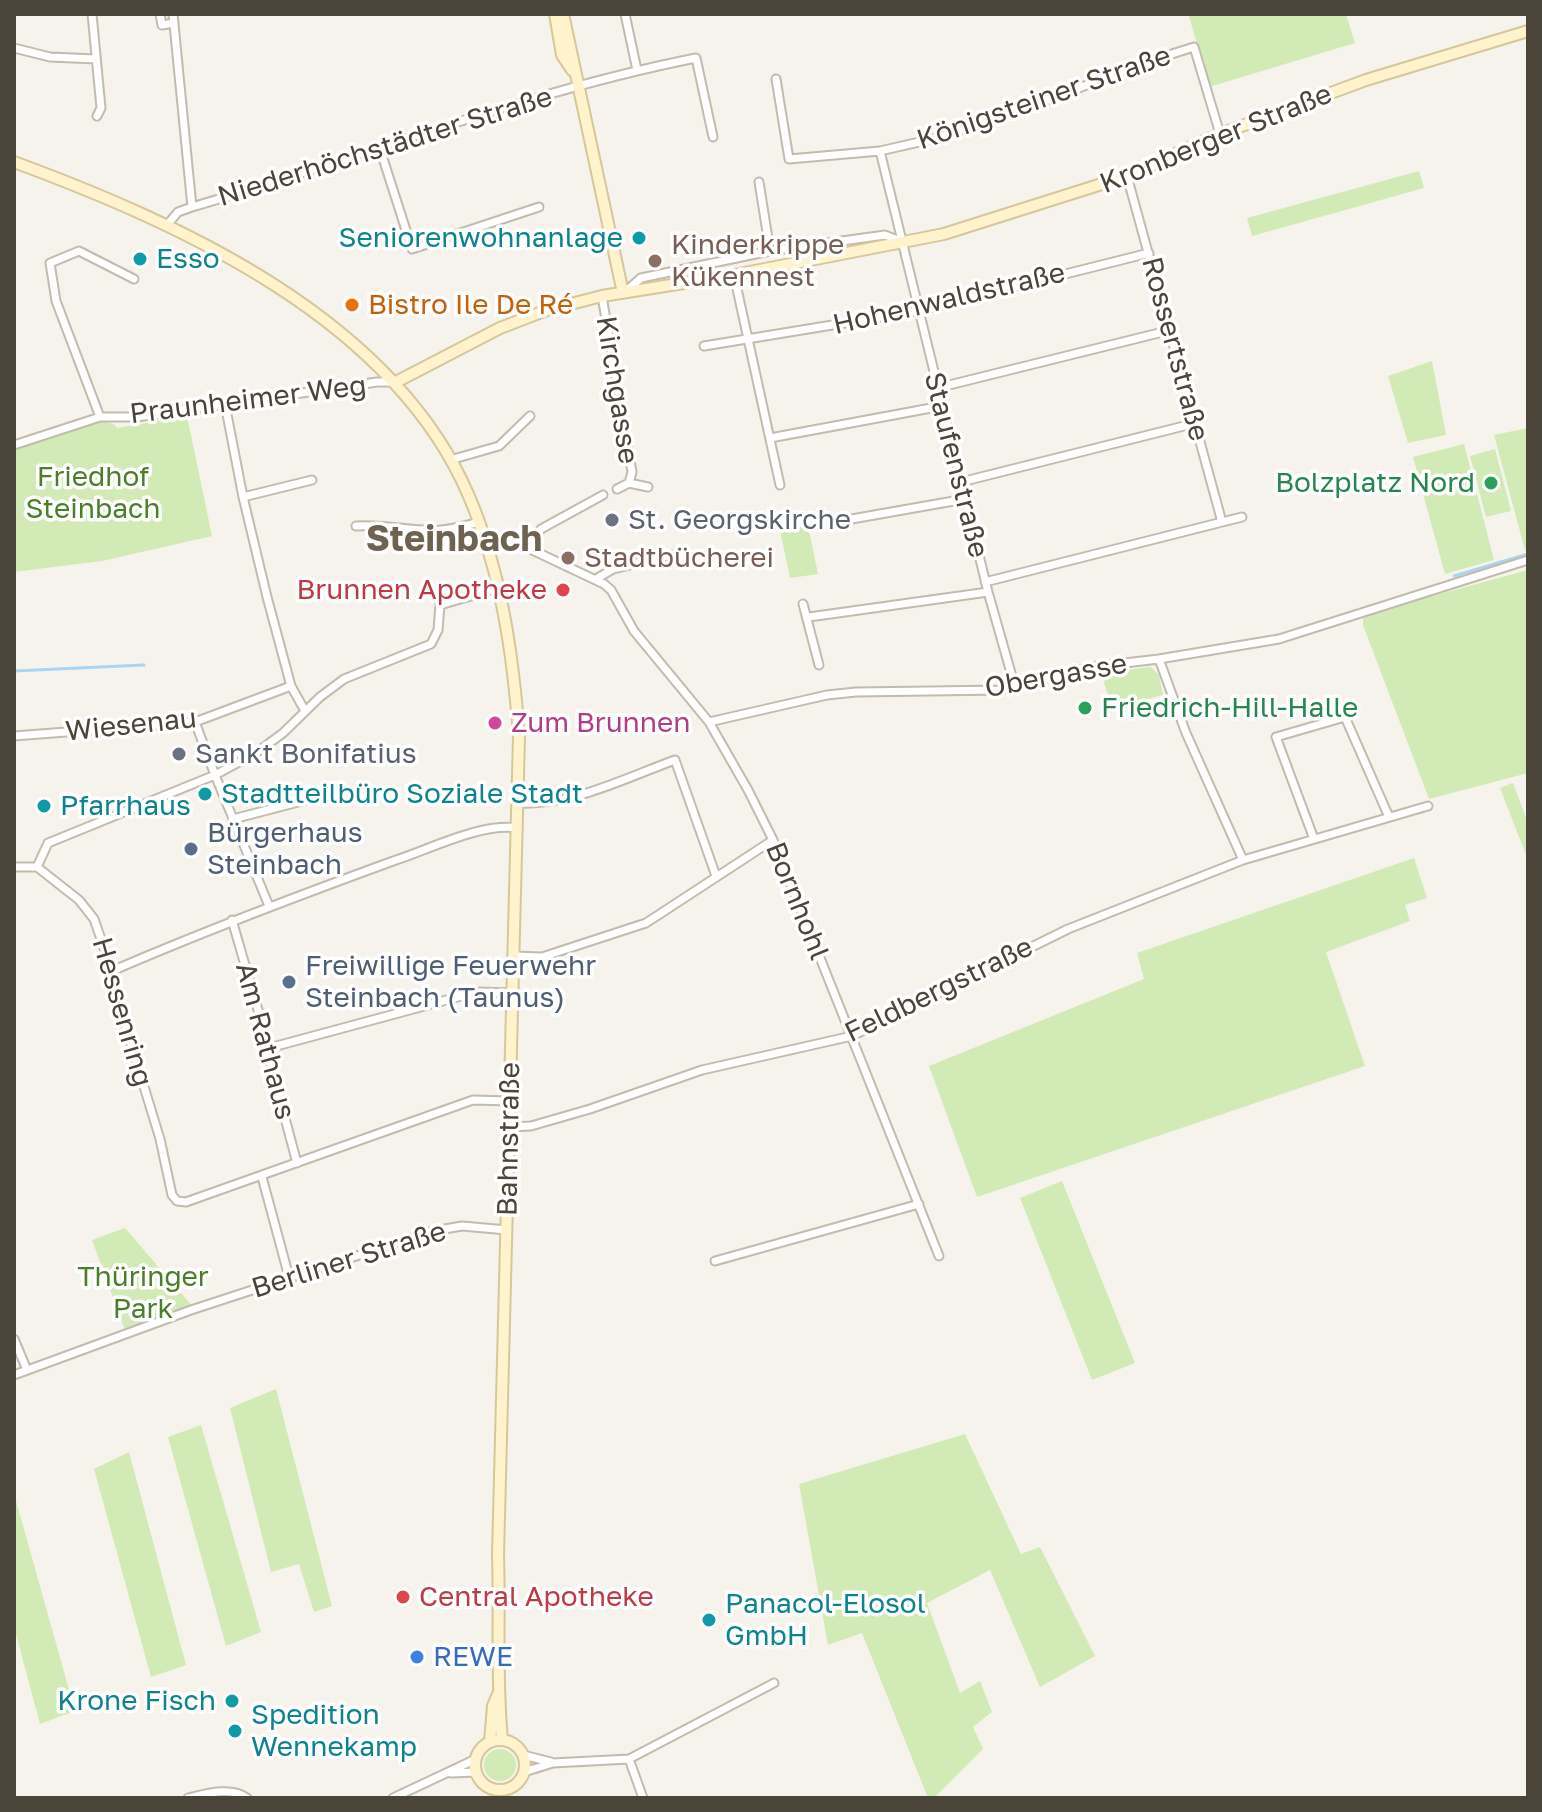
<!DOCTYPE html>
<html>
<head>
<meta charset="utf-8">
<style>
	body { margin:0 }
	#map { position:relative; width:1542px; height:1812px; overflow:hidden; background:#f6f3ec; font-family:"Golos Text",sans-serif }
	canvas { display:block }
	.frame { position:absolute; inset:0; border:16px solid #4b4439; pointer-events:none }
</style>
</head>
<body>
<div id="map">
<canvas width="1542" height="1812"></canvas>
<div class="frame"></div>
</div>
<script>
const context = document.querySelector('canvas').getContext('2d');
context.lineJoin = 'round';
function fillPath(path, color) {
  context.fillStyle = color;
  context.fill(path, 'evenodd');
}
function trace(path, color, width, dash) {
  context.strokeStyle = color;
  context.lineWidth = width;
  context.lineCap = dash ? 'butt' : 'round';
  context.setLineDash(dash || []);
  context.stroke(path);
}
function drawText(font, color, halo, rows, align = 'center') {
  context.font = font + ' "Golos Text",sans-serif';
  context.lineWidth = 7;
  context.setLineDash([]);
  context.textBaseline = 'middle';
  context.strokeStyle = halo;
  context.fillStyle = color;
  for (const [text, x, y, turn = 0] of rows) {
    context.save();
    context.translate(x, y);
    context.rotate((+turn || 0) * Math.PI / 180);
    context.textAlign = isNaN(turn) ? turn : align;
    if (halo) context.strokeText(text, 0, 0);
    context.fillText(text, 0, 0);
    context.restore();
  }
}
fillPath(new Path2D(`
	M1198,14H1346L1355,43L1209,87L1189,16Z
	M1419,171L1424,188L1252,236L1247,218Z
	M1432,361L1446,435L1408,443L1388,376Z
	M187,416L212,536L102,561L14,572V447L100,419L115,425L117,428Z
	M1528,428V549L1525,550L1494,435Z
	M1464,444L1494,560L1445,574L1413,457Z
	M1495,449L1511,511L1486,517L1470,456Z
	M808,526L818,574L790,578L780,530Z
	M1528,570V773L1429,799L1363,625V615Z
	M1151,667L1159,675L1163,695L1112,708L1102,676L1103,673Z
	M1513,783L1528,823V860L1500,788Z
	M1414,858L1427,898L1405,905L1410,921L1326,952L1365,1066L977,1197L929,1066L1144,979L1137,953Z
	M1062,1181L1135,1363L1092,1380L1020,1198Z
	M125,1228L194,1308L126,1333L92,1240Z
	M276,1389L332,1606L314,1612L299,1564L271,1572L230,1408Z
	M201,1425L261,1632L226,1646L168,1437Z
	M965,1434L1021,1554L1040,1547L1095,1656L1040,1687L990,1570L927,1603L960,1693L980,1681L992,1712L973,1727L983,1749L934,1798H928L862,1633L828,1645L799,1484Z
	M129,1452L186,1665L151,1677L94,1469Z
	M15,1497L75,1711L40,1724L14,1627Z
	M484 1765a16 16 0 1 1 32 0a16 16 0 1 1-32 0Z`), '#d2eab5');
trace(new Path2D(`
	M1454,576L1528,554
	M14,671L144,665`), '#a9d4f2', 3);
const street = new Path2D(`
	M92,14L101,108L97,116
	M160,14L162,25L174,23
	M173,14L192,207
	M625,14L637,70
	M14,48L50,57L96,59
	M776,79L789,159L880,151L941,137L1046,101L1140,64L1194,47L1220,134
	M380,149L412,249L539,207
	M880,151L988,592L1015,687
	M1127,176L1222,522
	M759,182L770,251
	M167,225L178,212L192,207C360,158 524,92 696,58L713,137
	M734,275L780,485
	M626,291L641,278L770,251L885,235L900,241
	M602,296L632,472L629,483L617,489
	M704,346L918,311L1149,253
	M937,388L1171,330
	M225,404L243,497L267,597L291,686L305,711
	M100,417L56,301L50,263L79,251L134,279
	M770,438L942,406
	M14,445L100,417H137L377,382H394
	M450,460L499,446L530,416
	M961,482L1196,423
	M629,483L648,487
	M243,497L312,480
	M846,520L965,499
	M356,526C385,524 413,532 441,530C454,529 467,525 480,522
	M483,532L528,548L604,584L611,590L634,631L709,722L748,790L773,840L939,1256
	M528,548L541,529L603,495
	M596,579L613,569L671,555
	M985,582L1242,517
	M803,604L819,665
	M809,617L988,592
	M1159,659L1186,733L1243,860
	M195,722L215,775L269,906
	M709,722L827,695L856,692L1003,690L1090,667L1159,659L1279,639L1528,560
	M14,736L195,722L291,686
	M518,803C572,806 625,778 675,760L716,876
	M233,819L306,800
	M1314,839L1276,737L1345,717L1389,817
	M14,867H37L79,900L94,919L112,971L123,1018L160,1139L172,1195L177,1201L186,1202L473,1100L510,1101
	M37,867L48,843L215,775L256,753L283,733L320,697L344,679L431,644L438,630L440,605L498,588
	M232,920L269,1048L268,1055L297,1163
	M514,956L542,957L646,923L773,840
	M112,971C206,930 300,895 396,860C433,848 480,823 518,828
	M269,1048L476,992L512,993
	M509,1127L531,1126L590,1109L702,1070L852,1036L1068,929L1243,860L1428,806
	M262,1177L289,1277
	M715,1261L919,1204
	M14,1339L27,1370
	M14,1375L191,1310L433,1231L462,1226L507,1230
	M523,1755L551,1762
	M629,1759L643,1798
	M524,1772L553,1763L629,1759L774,1683
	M451,1773L477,1772
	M188,1798C205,1794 231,1786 247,1798
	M393,1798L476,1759`);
const secondary = new Path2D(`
	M555,14L562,55L572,70
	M563,14L623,293
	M14,162C182,224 392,319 468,494C501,570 513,654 519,736L498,1555C500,1617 496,1679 502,1740
	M396,382L500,328L547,310L602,296L734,275L944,234L1127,176L1220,134L1366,80L1528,31
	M475 1765a25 25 0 1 1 50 0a25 25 0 1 1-50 0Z
	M490,1742L493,1706L498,1694`);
trace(street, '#c2bbae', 11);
trace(secondary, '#d6c79b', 14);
trace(street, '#fff', 7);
trace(secondary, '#fff3cd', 10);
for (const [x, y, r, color] of [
	[639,238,8,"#0f9aa8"],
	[140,259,8,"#0f9aa8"],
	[655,261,8,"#8d6e63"],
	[352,305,8,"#e8710a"],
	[1491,483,8,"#2e9e5b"],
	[612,520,8,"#6b7280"],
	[568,558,8,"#8d6e63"],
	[563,590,8,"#e0444e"],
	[1085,708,8,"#2e9e5b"],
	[495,723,8,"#d1479c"],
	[179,754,8,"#6b7280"],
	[205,794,8,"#0f9aa8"],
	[44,806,8,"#0f9aa8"],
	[191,849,8,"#5c6f8a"],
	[289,982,8,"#5c6f8a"],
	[403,1597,8,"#e0444e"],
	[709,1620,8,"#0f9aa8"],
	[417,1657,8,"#3f7fe0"],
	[232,1701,8,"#0f9aa8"],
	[235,1731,8,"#0f9aa8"]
]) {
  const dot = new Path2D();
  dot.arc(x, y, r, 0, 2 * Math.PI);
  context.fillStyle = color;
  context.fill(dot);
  trace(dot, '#fff', 3);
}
drawText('28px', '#4b4439', '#fff', [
	["Königsteiner Straße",1044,98,-19],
	["Kronberger Straße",1216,139,-22],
	["Niederhöchstädter Straße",385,147,-17],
	["Hohenwaldstraße",949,299,-13],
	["Rossertstraße",1175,349,75],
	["Kirchgasse",617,390,81],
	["Praunheimer Weg",248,400,-7],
	["Staufenstraße",956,465,76],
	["Obergasse",1056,676,-10],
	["Wiesenau",131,725,-6],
	["Bornhohl",797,901,68],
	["Feldbergstraße",939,990,-26],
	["Hessenring",122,1012,74],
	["Am Rathaus",265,1041,75],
	["Bahnstraße",509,1139,-89],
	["Berliner Straße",349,1260,-17]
]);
drawText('28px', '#0d838f', '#fff', [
	["Seniorenwohnanlage",623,238,"right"],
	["Esso",156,259],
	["Stadtteilbüro Soziale Stadt",221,794],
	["Pfarrhaus",60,806],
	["Panacol-Elosol",725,1604],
	["GmbH",725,1636],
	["Krone Fisch",216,1701,"right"],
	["Spedition",251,1715],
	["Wennekamp",251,1747]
], 'left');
drawText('28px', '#785e54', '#fff', [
	["Kinderkrippe",671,245],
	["Kükennest",671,277],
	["Stadtbücherei",584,558]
], 'left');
drawText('28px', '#c56008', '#fff', [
	["Bistro Ile De Ré",368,305]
], 'left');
drawText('28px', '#4a7f2a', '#fff', [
	["Friedhof",93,477],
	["Steinbach",93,509],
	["Thüringer",143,1277],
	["Park",143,1309]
]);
drawText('28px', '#27864d', '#fff', [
	["Bolzplatz Nord",1475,483],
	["Friedrich-Hill-Halle",1101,708,"left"]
], 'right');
drawText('28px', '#5b616d', '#fff', [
	["St. Georgskirche",628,520],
	["Sankt Bonifatius",195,754]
], 'left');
drawText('28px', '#be3a42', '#fff', [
	["Brunnen Apotheke",547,590],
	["Central Apotheke",419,1597,"left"]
], 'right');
drawText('28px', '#b23c85', '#fff', [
	["Zum Brunnen",511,723]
], 'left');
drawText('28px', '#4e5e75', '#fff', [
	["Bürgerhaus",207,833],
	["Steinbach",207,865],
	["Freiwillige Feuerwehr",305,966],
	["Steinbach (Taunus)",305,998]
], 'left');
drawText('28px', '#366cbe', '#fff', [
	["REWE",433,1657]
], 'left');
drawText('bold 36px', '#6e6250', '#fff', [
	["Steinbach",454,540]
]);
</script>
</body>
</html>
